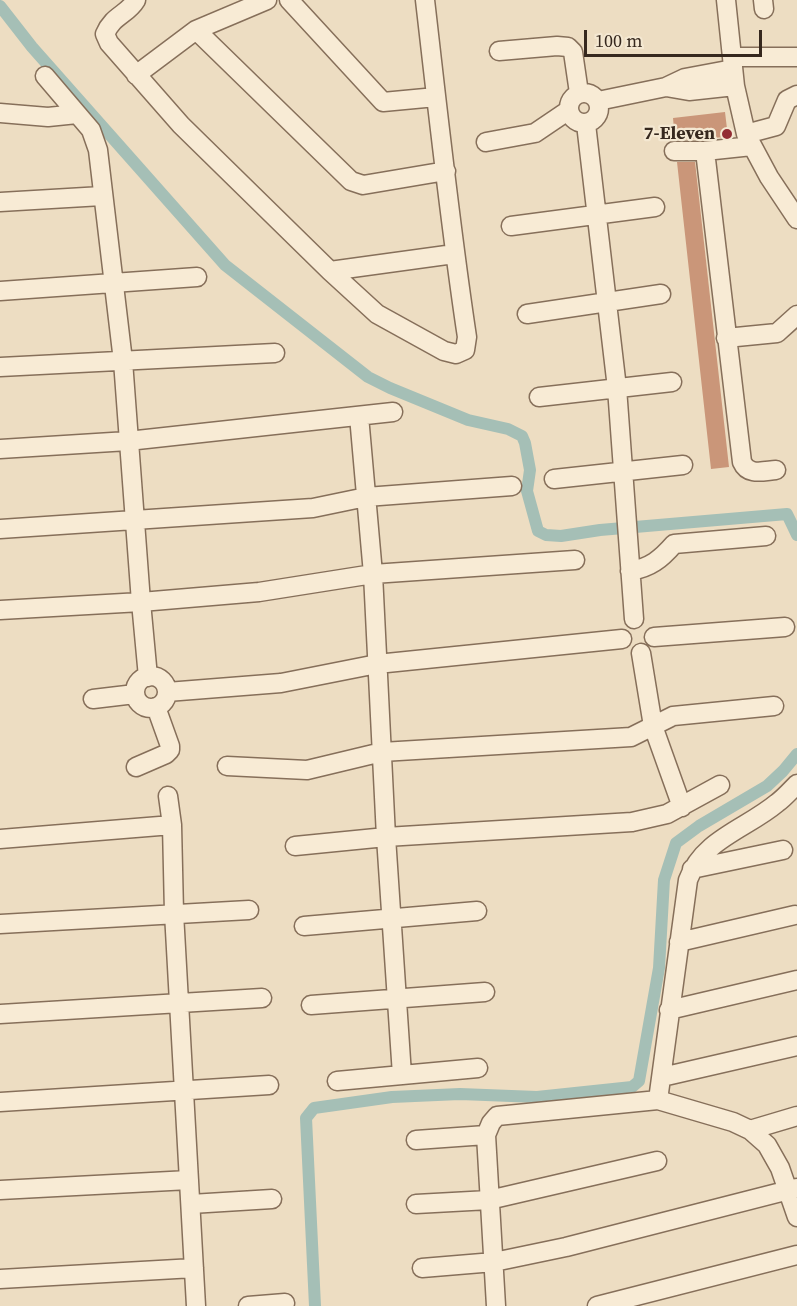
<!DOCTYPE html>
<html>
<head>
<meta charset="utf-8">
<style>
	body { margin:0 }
	#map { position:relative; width:797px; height:1306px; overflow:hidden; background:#edddc2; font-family:"Source Serif 4",serif }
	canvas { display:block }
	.scale { position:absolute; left:584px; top:30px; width:178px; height:27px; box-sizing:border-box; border:3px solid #36281e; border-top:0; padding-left:8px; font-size:18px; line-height:21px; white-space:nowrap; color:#36281e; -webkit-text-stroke:4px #f4e8d2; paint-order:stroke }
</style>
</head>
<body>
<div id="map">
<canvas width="797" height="1306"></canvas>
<div class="scale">100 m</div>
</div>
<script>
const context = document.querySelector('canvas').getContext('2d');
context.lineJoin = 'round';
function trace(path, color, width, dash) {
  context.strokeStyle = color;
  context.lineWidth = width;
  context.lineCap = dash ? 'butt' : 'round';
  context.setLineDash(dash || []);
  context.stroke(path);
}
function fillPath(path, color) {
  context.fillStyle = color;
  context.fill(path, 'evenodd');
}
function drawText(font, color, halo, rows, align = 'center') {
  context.font = font + ' "Source Serif 4",serif';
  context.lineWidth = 4.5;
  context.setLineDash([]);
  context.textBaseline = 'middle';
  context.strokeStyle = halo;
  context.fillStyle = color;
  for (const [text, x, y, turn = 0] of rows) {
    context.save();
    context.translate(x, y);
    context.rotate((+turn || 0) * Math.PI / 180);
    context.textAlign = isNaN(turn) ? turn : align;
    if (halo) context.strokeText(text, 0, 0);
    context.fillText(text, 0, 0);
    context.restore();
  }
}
trace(new Path2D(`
	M0,6L32,47L225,265L368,377L390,388L468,420L508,429L522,436L525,443L530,470L527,491L538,531L546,535L561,536L600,530L787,514L797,535
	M315,1306L306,1118L314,1108L392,1097L460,1094L537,1097L632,1087L639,1081L659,968L664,880L676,843L699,826L767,786L783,771L797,754`), '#a5bfb6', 12);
fillPath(new Path2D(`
	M725,112L728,137L675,140L673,118Z
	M677,162H695L729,467L711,469Z`), '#ca9679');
const minor = new Path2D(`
	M136,0C127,15 113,15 105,34L109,43L181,125L330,271L377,314L444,351L456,354L465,350L467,337C450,225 438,112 425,0
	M289,0L383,102L436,97
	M726,0L735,86L746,134L769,177L797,219
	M763,0L764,9
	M196,30L351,181L363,185L446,171
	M499,51L557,46L568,47L573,52L579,93
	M733,57H797
	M136,75L196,30L267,0
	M45,76L91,130L98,150L123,361L141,602L148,677
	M666,87L689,91L735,86
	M569 108a15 15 0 1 1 30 0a15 15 0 1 1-30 0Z
	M598,101L666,87L685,78L733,69
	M0,113L48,117L77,114
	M586,124L617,388L634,619
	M746,134L776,126L787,100L797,95
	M486,142L535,133L569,110
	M752,146L705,151L742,462C748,476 763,471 776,470
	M674,151H705
	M0,202L102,196
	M511,226L655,207
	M330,271L454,254
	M0,291L197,277
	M527,314L661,294
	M726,338L777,333L797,315
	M0,367L275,353
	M539,397L672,382
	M359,416L373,574L386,837L402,1075
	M0,449L128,441L393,412
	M554,479L683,465
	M0,529L313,508L366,497L512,486
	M630,571C650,568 661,559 674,544L766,536
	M0,610L141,602L259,592L373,574L575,560
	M654,637L785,627
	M641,653L653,726L682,807
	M135 692a16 16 0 1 1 32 0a16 16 0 1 1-32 0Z
	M167,692L281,683L377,664L622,639
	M93,699L135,694
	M227,766L307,770L382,752L631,737L673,716L774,706
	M136,767L166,754L170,750V746L156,707
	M168,796L172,825L174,913L196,1306
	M0,839L172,825
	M295,846L386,837L632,822L667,814L720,785
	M692,869L783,850
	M0,924L249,910
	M304,926L477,911
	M679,942L795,915
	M311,1005L485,992
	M669,1010L797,980
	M0,1014L262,998
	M662,1077L797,1046
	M337,1081L478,1068
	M658,1100L688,880C703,839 746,829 777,803C784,798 791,790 797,784
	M0,1102L269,1085
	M750,1130L797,1116
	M416,1140L486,1135
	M0,1190L189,1180
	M191,1204L272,1199
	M416,1204L489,1200L657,1161
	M422,1268L494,1262L566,1247L797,1188
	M0,1279L194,1268
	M248,1306L285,1303
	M496,1306L486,1135L491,1123L497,1116L658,1100L733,1122L750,1130L767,1145L780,1168L797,1217
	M597,1306L797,1255`);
trace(minor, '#866f5a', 21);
trace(minor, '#f8ebd5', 18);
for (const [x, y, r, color] of [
	[727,134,6,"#932c33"]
]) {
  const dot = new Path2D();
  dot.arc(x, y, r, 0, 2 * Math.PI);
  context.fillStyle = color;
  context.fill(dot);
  trace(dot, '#f4e8d2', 2);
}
drawText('bold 18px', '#36281e', '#f4e8d2', [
	["7-Eleven",715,134]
], 'right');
</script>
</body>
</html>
